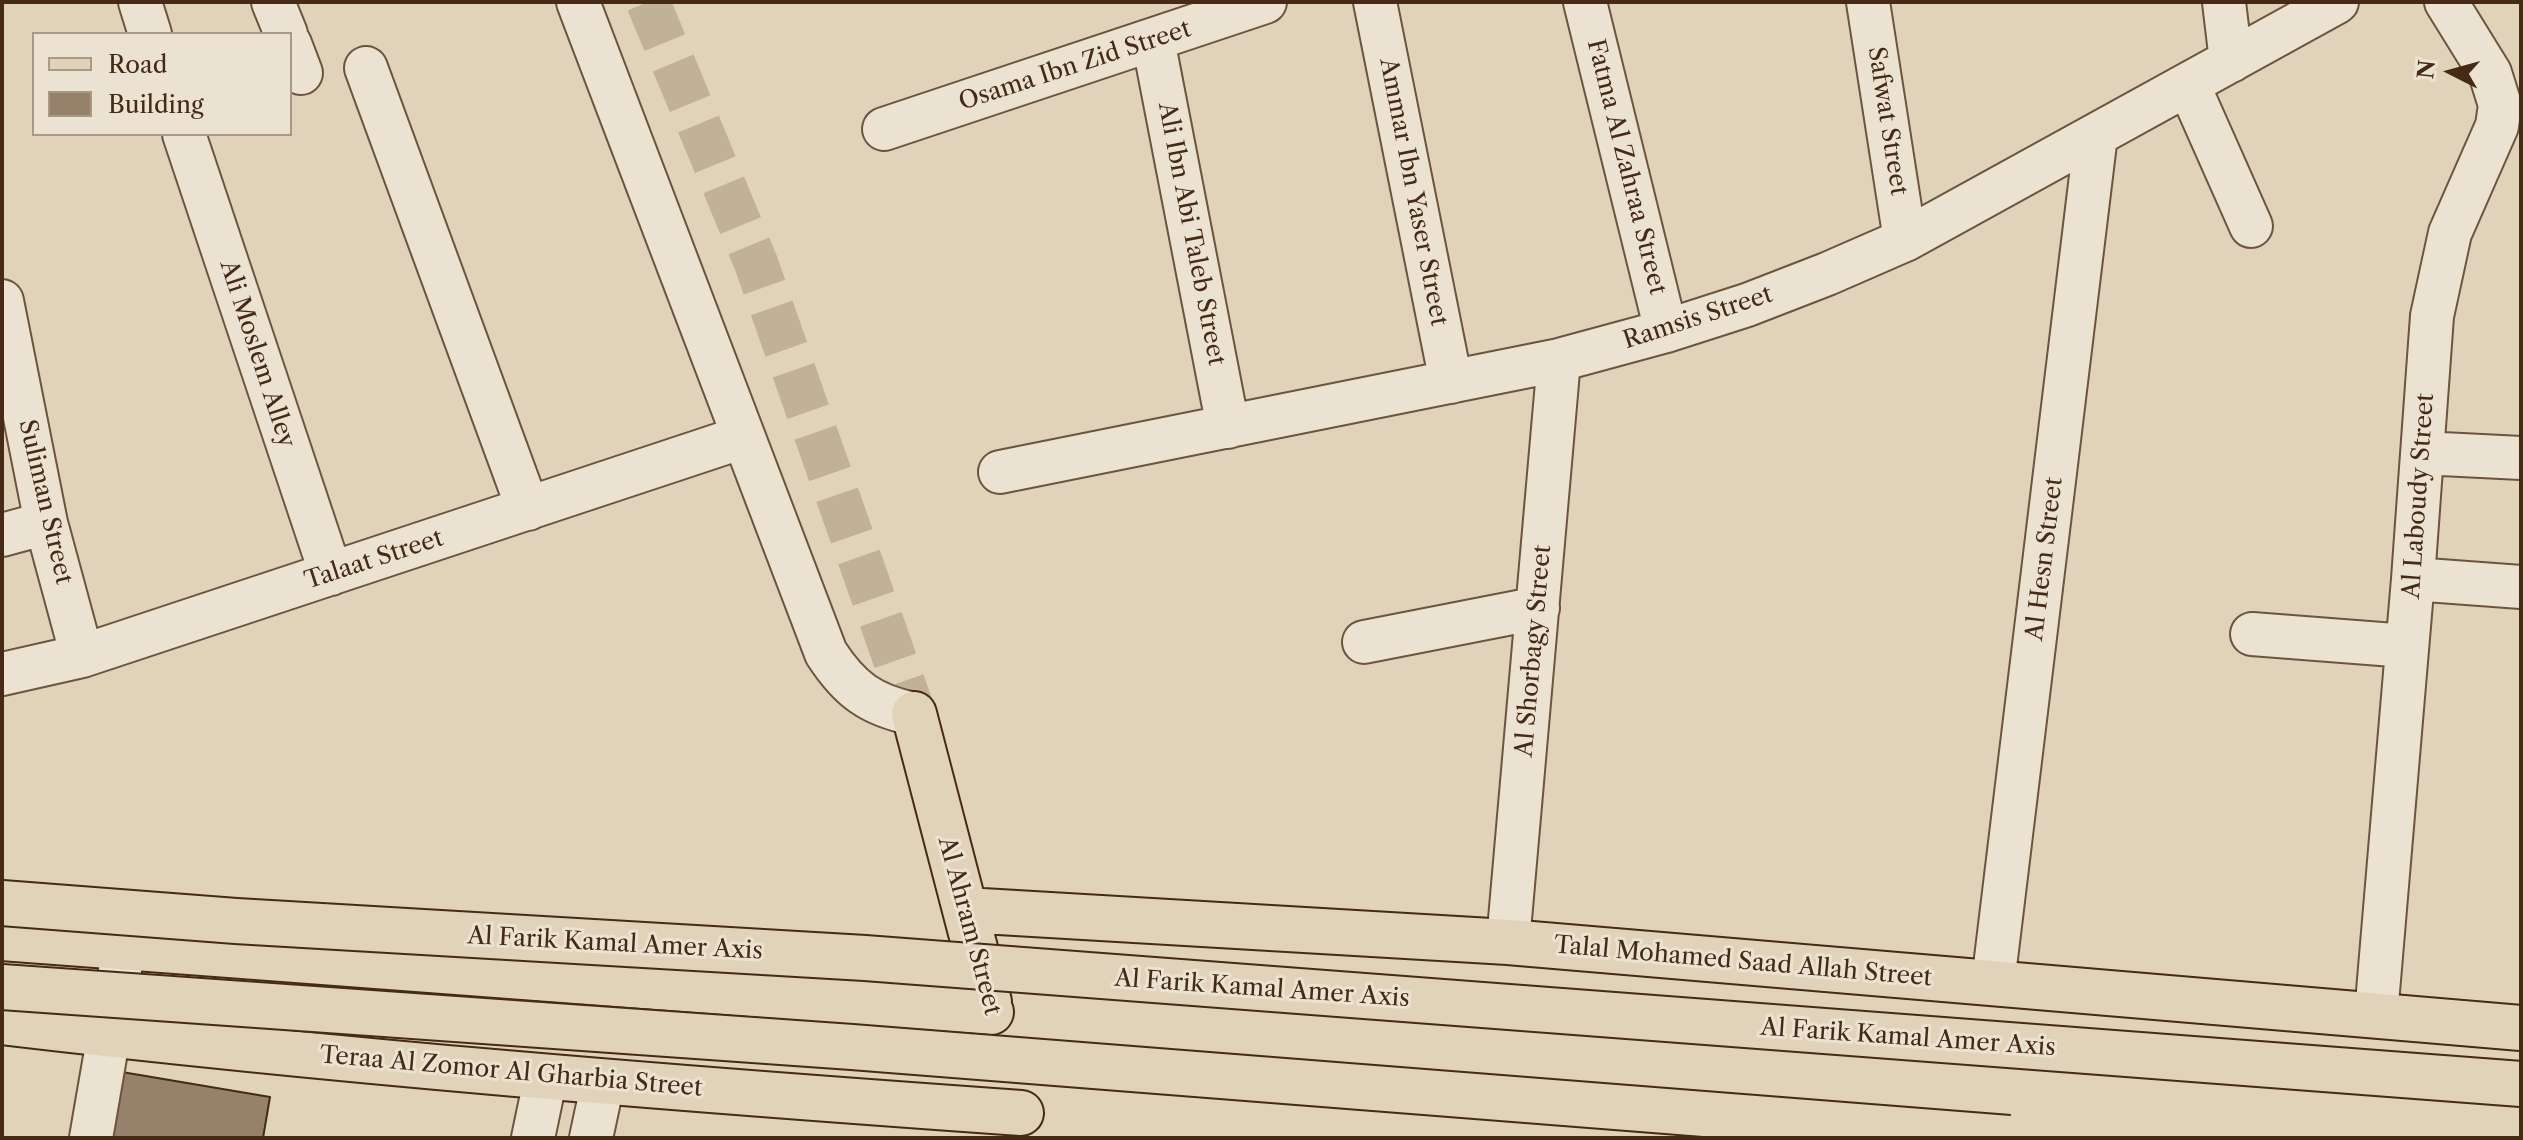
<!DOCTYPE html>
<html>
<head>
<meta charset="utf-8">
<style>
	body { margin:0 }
	#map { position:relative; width:2523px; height:1140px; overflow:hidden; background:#e0d3b9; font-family:"Libre Caslon Text",serif }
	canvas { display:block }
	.frame { position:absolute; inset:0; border:4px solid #452a15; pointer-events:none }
	.legend { position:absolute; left:32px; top:32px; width:260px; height:104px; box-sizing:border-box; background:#ebe2d2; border:2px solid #a99886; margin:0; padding:10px 14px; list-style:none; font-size:24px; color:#452a15 }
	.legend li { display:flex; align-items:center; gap:16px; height:40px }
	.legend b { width:40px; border:2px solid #a99886 }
	.north { position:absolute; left:2411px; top:32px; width:80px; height:80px; -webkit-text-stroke:6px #ebe2d2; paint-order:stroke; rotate:276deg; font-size:22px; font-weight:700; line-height:32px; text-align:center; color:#452a15 }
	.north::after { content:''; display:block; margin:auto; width:28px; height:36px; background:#452a15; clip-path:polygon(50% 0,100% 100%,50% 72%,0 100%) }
</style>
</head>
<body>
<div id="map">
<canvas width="2523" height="1140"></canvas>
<div class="frame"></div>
<ul class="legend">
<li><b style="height:10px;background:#e0d3b9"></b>Road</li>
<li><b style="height:22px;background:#96826a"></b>Building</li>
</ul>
<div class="north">N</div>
</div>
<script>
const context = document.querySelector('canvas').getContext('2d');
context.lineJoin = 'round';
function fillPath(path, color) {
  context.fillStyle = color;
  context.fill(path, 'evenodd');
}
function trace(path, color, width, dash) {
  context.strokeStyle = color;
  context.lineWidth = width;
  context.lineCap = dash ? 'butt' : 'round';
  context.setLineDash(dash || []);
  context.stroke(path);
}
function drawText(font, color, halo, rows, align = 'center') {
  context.font = font + ' "Libre Caslon Text",serif';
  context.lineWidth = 6;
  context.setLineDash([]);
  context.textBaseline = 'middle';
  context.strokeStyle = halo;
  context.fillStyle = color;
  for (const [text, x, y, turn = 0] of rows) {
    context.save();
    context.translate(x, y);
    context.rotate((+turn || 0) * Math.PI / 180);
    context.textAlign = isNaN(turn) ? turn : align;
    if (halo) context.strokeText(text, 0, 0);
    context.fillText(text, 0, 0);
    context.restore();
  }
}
const building = new Path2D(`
	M110,1070L270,1097L263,1138H99Z`);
fillPath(building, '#96826a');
trace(building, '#452a15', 2);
trace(new Path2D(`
	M648,2L756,263L914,714`), '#c1b198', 44, [44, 22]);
const minor = new Path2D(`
	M140,2L150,34
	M273,2L286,34
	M578,2L826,653C850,690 871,705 914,714
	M1375,2L1451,382
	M1585,2L1666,331
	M1868,2L1905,240
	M2224,2L2231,61
	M1153,40L1228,427
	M290,44L301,73
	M366,68L528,509
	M2188,84L2251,226
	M884,129L1265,2
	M184,134L331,574
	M2,301L46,523L82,656
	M2422,453L2521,458
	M1000,472L1559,360L1666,331L1747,305L1827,274L1905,240L2337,2
	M2,535L46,523
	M2413,579L2521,587
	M2252,634L2407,646
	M1364,642L1538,608
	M2,674L82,656L743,437
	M1508,942L1559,360
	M1993,983L2096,135
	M2376,1015L2413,579L2432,316L2450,233L2497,126L2500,105L2490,73L2446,2
	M91,1138L124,947
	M533,1138L546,1076
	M591,1138L603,1082`);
const major = new Path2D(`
	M914,714L989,1002
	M965,910L1508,942L2521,1028
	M2,938L991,1012
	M2,1022C340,1062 681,1089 1021,1113`);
trace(minor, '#6c543e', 46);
trace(major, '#452a15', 48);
trace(minor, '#ebe2d2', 42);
trace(major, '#e0d3b9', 44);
const highwayBridge = new Path2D(`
	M2,903L236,921L865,958L2521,1084
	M2,987L852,1047L2009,1138`);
trace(highwayBridge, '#452a15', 48, []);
trace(highwayBridge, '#e0d3b9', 44);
drawText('24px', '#452a15', '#ebe2d2', [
	["Osama Ibn Zid Street",1075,66,-18],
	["Safwat Street",1887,121,81],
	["Fatma Al Zahraa Street",1626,167,76],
	["Ammar Ibn Yaser Street",1413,192,79],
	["Ali Ibn Abi Taleb Street",1191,234,79],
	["Ramsis Street",1698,318,-18],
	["Ali Moslem Alley",257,354,72],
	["Al Laboudy Street",2419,496,-86],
	["Suliman Street",45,502,77],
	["Al Hesn Street",2045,559,-83],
	["Talaat Street",374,560,-18],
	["Al Shorbagy Street",1534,651,-85],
	["Al Ahram Street",969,926,75],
	["Al Farik Kamal Amer Axis",615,944,3],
	["Talal Mohamed Saad Allah Street",1743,962,5],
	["Al Farik Kamal Amer Axis",1262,989,4],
	["Al Farik Kamal Amer Axis",1908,1038,4],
	["Teraa Al Zomor Al Gharbia Street",511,1072,5]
]);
</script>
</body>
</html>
